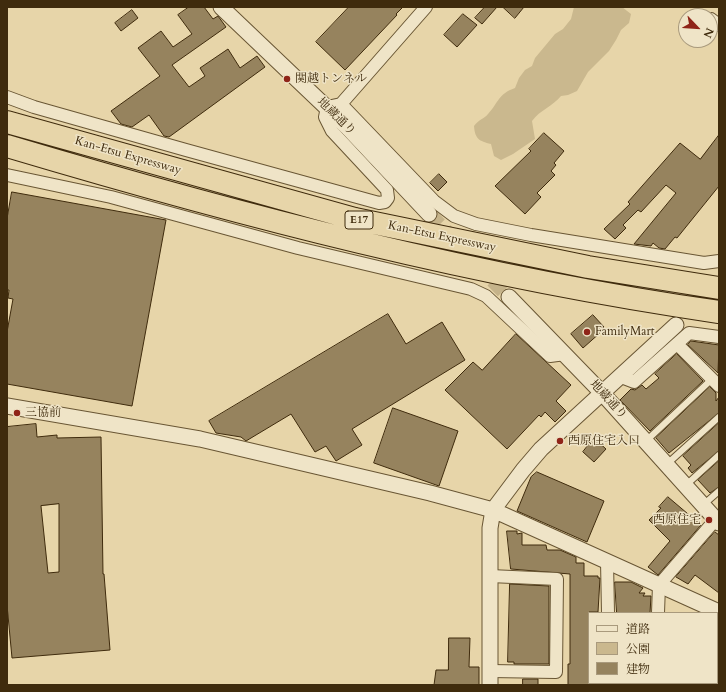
<!DOCTYPE html>
<html>
<head>
<meta charset="utf-8">
<style>
	body { margin:0 }
	#map { position:relative; width:726px; height:692px; overflow:hidden; background:#e7d5a9; font-family:Cardo,"Noto Serif JP",serif }
	canvas { display:block }
	.frame { position:absolute; inset:0; border:8px solid #3f2b0d; pointer-events:none }
	.legend { position:absolute; left:588px; top:612px; width:130px; height:72px; box-sizing:border-box; background:#efe4c7; border:1px solid #a99a7d; margin:0; padding:5px 7px; list-style:none; font-size:12px; color:#3f2b0d }
	.legend li { display:flex; align-items:center; gap:8px; height:20px }
	.legend b { width:20px; border:1px solid #a99a7d }
	.north { position:absolute; left:678px; top:8px; width:40px; height:40px; box-sizing:border-box; background:#efe4c7; border:1px solid #a99a7d; border-radius:50%; rotate:115deg; font-size:11px; font-weight:700; line-height:16px; text-align:center; color:#3f2b0d }
	.north::after { content:''; display:block; margin:auto; width:14px; height:18px; background:#8f2418; clip-path:polygon(50% 0,100% 100%,50% 72%,0 100%) }
</style>
</head>
<body>
<div id="map">
<canvas width="726" height="692"></canvas>
<div class="frame"></div>
<ul class="legend">
<li><b style="height:5px;background:#efe4c7"></b>道路</li>
<li><b style="height:11px;background:#cab88e"></b>公園</li>
<li><b style="height:11px;background:#96835e"></b>建物</li>
</ul>
<div class="north">N</div>
</div>
<script>
const context = document.querySelector('canvas').getContext('2d');
context.lineJoin = 'round';
function fillPath(path, color) {
  context.fillStyle = color;
  context.fill(path, 'evenodd');
}
function trace(path, color, width, dash) {
  context.strokeStyle = color;
  context.lineWidth = width;
  context.lineCap = dash ? 'butt' : 'round';
  context.setLineDash(dash || []);
  context.stroke(path);
}
function drawText(font, color, halo, rows, align = 'center') {
  context.font = font + ' Cardo,"Noto Serif JP",serif';
  context.lineWidth = 3;
  context.setLineDash([]);
  context.textBaseline = 'middle';
  context.strokeStyle = halo;
  context.fillStyle = color;
  for (const [text, x, y, turn = 0] of rows) {
    context.save();
    context.translate(x, y);
    context.rotate((+turn || 0) * Math.PI / 180);
    context.textAlign = isNaN(turn) ? turn : align;
    if (halo) context.strokeText(text, 0, 0);
    context.fillText(text, 0, 0);
    context.restore();
  }
}
fillPath(new Path2D(`
	M574,7H622L631,14L629,23L621,30L616,40L609,51L588,72L577,91L568,95L561,96C553,106 540,110 532,121L535,139L513,154L501,160L494,156L491,144C479,141 475,139 474,126C479,119 484,119 488,114C499,102 498,94 515,88L519,78L525,70L532,66L535,58L555,34L563,29L571,19Z`), '#cab88e');
const building = new Path2D(`
	M189,7H204L213,19L218,16L226,27L172,65L189,87L205,76L200,68L228,49L240,68L257,56L265,67L169,137L164,136L149,115L132,127L121,124L111,111L160,76L138,48L161,31L173,47L192,34L178,15Z
	M349,7H403L396,14L397,15L345,70L316,42Z
	M485,7H497L482,24L475,18Z
	M503,7H524L515,18Z
	M132,10L138,18L121,31L115,23Z
	M463,14L477,25L457,47L444,35Z
	M544,133L564,151L554,163L556,165L551,171L555,175L537,193L541,197L525,214L495,186L531,151L529,149Z
	M719,135V186L677,238L675,237L665,249L659,248L653,243L651,246L634,244L676,193L666,185L641,212L638,210L623,225L626,228L615,239L604,229L630,204L628,202L680,143L700,159Z
	M439,174L447,182L438,191L430,183Z
	M12,192L166,220L132,406L7,384V332L13,299L8,298L9,290H7V219Z
	M388,314L406,344L442,322L465,360L352,429L362,445L336,461L326,446L315,452L291,414L246,441L241,437L216,433L209,421Z
	M593,315L604,327L600,331L601,332L583,348L571,334Z
	M516,334L571,385L556,401L566,411L555,422L545,412L541,417L539,415L507,449L445,390L473,362L482,370Z
	M691,341L719,345L718,373L688,345Z
	M677,354L703,381L650,431L620,400L631,389L635,390L642,385L646,389L659,378L655,374Z
	M710,387L716,393V401L719,397V413L669,453L656,438Z
	M393,408L458,431L439,486L374,463Z
	M719,423V451L692,473L688,468L691,465L683,456Z
	M36,424L37,437L57,435V438L101,437L103,574H104L110,650L12,658L7,605V427ZM59,504V572L48,573L41,506Z
	M594,438L606,449L594,462L583,452Z
	M719,461V487L710,493L698,480Z
	M537,472L604,501L587,542L517,511L531,477Z
	M668,497L701,525L658,575L648,567L670,541L649,520L661,508L659,507Z
	M507,531H517V534L522,533V545H546L547,550H560L576,557V563H584V576H598V578H600L598,612H589V685H568V664H570V574L511,569Z
	M715,532L719,535V593L695,575L688,584L676,577Z
	M615,582H631L643,588L639,593H645L643,596H651L650,613H617Z
	M510,584L549,586V664H514V662H508Z
	M449,638H470L469,667H479V685H434L436,670H448Z
	M523,679H538V685H523Z`);
fillPath(building, '#96835e');
trace(building, '#3f2b0d', 1);
trace(new Path2D(`
	M429,214L509,297`), '#c5b38a', 15, [15, 8]);
const service = new Path2D(`
	M646,441L712,379
	M667,464L719,417
	M685,486L719,455
	M703,505L719,491`);
const minor = new Path2D(`
	M711,19L719,25
	M7,97L34,107L186,150L379,203L385,202L388,198L387,190L332,131L325,117L327,107L341,104L426,7
	M341,104L434,201L454,216L476,224L531,235L704,263L719,261
	M7,175L111,197L298,248L471,289L486,296L550,356L565,354
	M677,344L719,386
	M621,377L634,382L689,333L719,337
	M607,561L608,613
	M490,576L557,579L556,672L490,671
	M658,613L659,585L716,519
	M608,685V683
	M657,685V683
	M706,685V683`);
const tertiary = new Path2D(`
	M221,7L348,128L429,214
	M509,297L603,394L719,523
	M7,406L200,439L430,493L493,510L719,612
	M490,685V528L493,510L523,470L541,449L676,325`);
const motorway = new Path2D(`
	M7,122L355,219L588,267L719,288
	M7,146C242,216 476,277 719,312`);
trace(service, '#695634', 8);
trace(minor, '#695634', 14);
trace(tertiary, '#695634', 17);
trace(motorway, '#3f2b0d', 24);
trace(service, '#efe4c7', 6);
trace(minor, '#efe4c7', 12);
trace(tertiary, '#efe4c7', 15);
trace(motorway, '#e7d5a9', 22);
for (const [x, y, r, color] of [
	[287,79,4,"#8f2418"],
	[587,332,4,"#8f2418"],
	[17,413,4,"#8f2418"],
	[560,441,4,"#8f2418"],
	[709,520,4,"#8f2418"]
]) {
  const dot = new Path2D();
  dot.arc(x, y, r, 0, 2 * Math.PI);
  context.fillStyle = color;
  context.fill(dot);
  trace(dot, '#efe4c7', 1.5);
}
for (const [x, y, w] of [
	[359,220,28]
]) {
  const box = new Path2D();
  box.roundRect(x - w / 2, y - 9, w, 18, 3);
  context.fillStyle = '#efe4c7';
  context.fill(box);
  trace(box, '#3f2b0d', 1);
}
drawText('bold 11px', '#3f2b0d', null, [
	["E17",359,220]
]);
drawText('12px', '#3f2b0d', '#efe4c7', [
	["関越トンネル",295,79],
	["FamilyMart",595,332],
	["三協前",25,413],
	["西原住宅入口",568,441],
	["西原住宅",701,520,"right"]
], 'left');
drawText('12px', '#3f2b0d', '#efe4c7', [
	["地蔵通り",336,117,44],
	["Kan-Etsu Expressway",128,156,16],
	["Kan-Etsu Expressway",442,237,12],
	["地蔵通り",608,400,47]
]);
</script>
</body>
</html>
